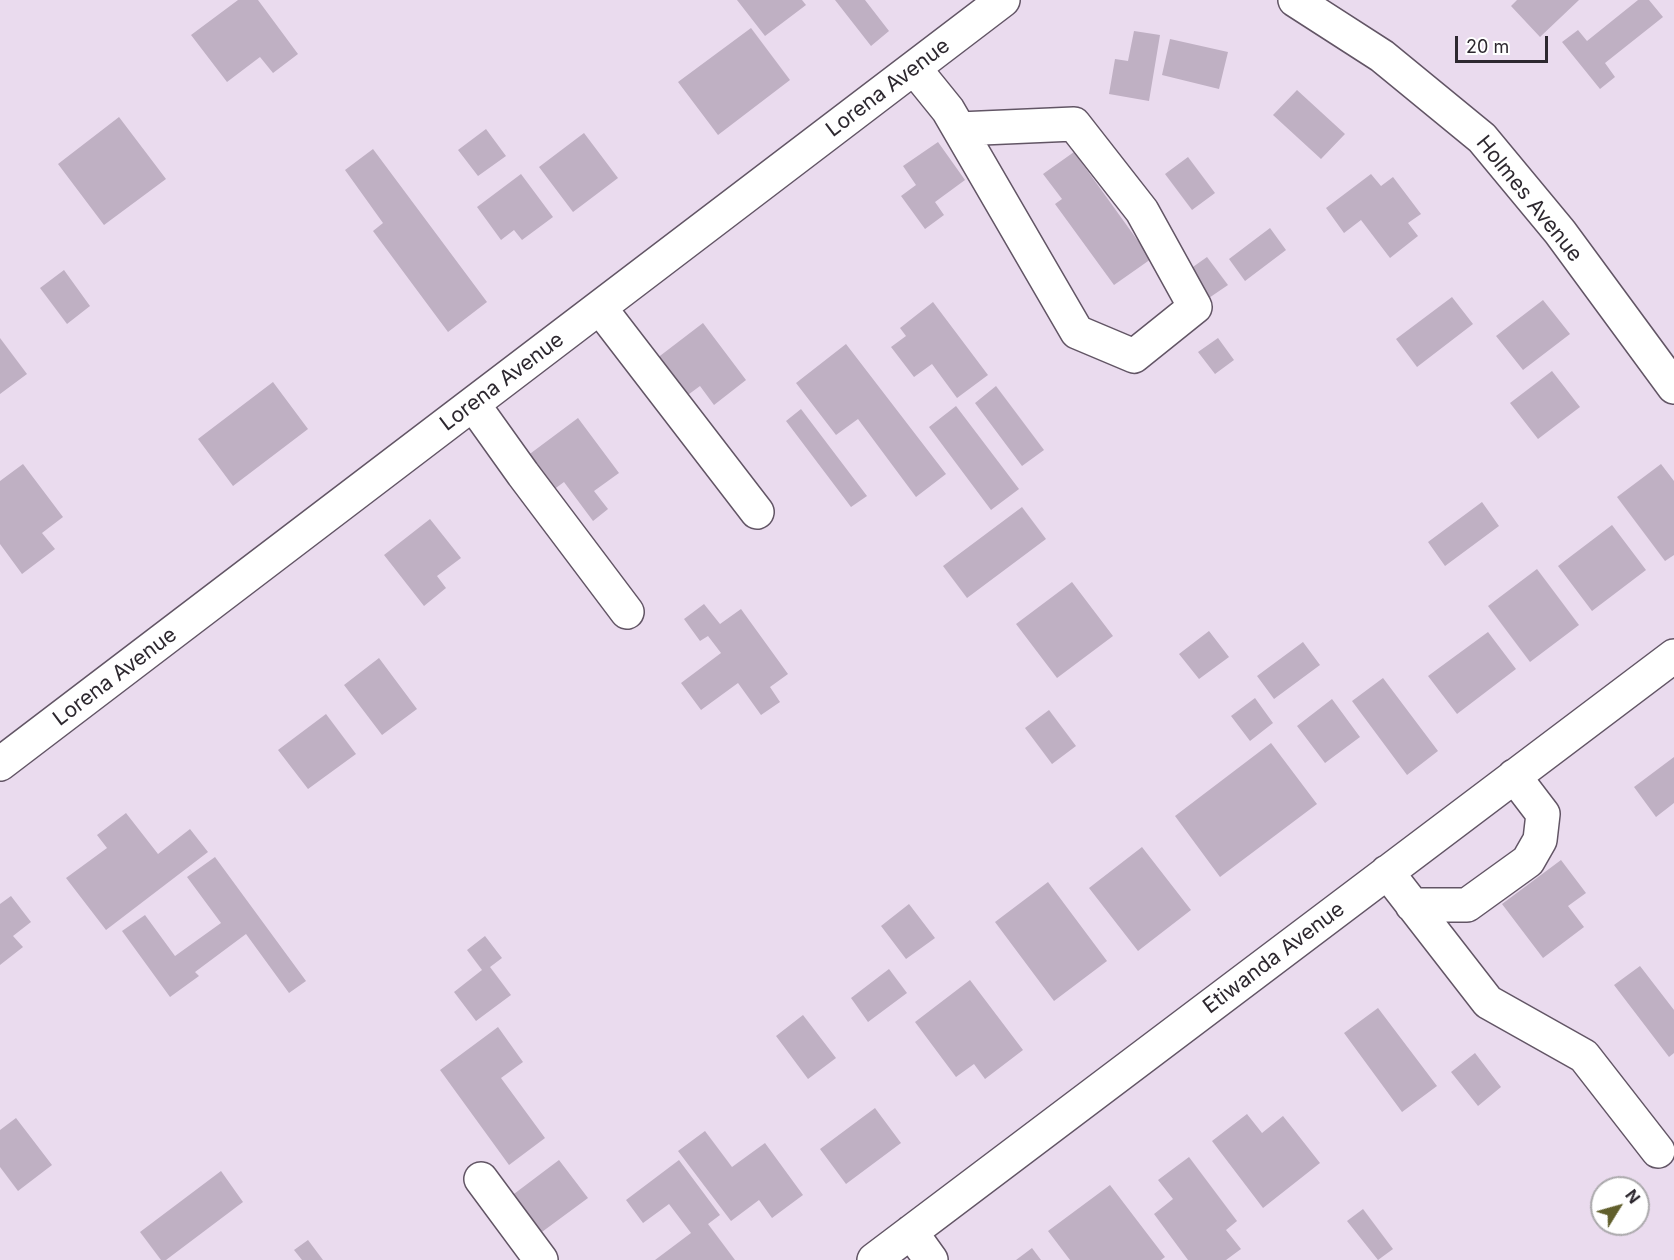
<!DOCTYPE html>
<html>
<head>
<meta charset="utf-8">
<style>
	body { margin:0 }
	#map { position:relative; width:1674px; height:1260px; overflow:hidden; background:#eadbee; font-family:Inter,sans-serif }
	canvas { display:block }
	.north { position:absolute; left:1590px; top:1176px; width:60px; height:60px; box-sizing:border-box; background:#fff; border:2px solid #aba9ac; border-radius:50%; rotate:53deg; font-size:16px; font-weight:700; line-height:24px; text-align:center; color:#2d282f }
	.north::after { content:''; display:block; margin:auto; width:21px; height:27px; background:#615f2c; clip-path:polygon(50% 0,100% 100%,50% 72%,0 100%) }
	.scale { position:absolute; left:1455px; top:36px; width:93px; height:27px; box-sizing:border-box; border:3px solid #2d282f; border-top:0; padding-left:8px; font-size:18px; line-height:21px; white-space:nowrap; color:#2d282f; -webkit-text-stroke:4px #fff; paint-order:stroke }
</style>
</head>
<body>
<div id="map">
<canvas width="1674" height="1260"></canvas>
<div class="north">N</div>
<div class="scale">20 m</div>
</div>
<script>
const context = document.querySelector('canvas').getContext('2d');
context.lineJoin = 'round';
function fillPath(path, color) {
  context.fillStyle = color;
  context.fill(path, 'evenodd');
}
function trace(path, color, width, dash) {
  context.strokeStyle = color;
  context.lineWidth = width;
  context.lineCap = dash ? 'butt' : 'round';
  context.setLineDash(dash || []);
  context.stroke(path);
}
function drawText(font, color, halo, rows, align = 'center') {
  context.font = font + ' Inter,sans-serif';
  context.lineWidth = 5;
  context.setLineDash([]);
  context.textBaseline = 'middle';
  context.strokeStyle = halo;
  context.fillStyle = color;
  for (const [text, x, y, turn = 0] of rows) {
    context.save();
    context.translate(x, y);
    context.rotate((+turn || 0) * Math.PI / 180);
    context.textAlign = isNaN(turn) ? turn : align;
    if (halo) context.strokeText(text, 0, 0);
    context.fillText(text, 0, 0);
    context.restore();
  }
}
fillPath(new Path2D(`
	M238,0H258L298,54L273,73L260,57L227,82L191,35Z
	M737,0H802L806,5L765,36Z
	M835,0H865L889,31L871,46Z
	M1517,0H1579L1540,37L1511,6Z
	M1638,0H1649L1663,17L1605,63L1615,77L1600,89L1562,42L1578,30L1587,41Z
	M751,28L790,80L718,135L678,82Z
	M1134,31L1160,35L1149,101L1109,94L1115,59L1128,61Z
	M1170,39L1228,52L1219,89L1162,75Z
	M1297,90L1345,134L1321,159L1273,115Z
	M119,117L166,179L104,225L58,164Z
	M486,129L506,156L478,176L458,150Z
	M584,133L618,178L573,212L539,167Z
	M938,142L965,180L935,202L944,215L925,229L901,196L916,185L903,166Z
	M373,149L487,302L448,332L373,231L383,223L345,170Z
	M1074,152L1151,259L1114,285L1055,204L1062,199L1043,174Z
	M1188,157L1215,193L1192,210L1165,174Z
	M521,174L553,217L522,240L514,230L501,240L477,207Z
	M1371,174L1381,186L1393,177L1421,214L1408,223L1418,236L1390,258L1361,220L1344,233L1326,208Z
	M1270,228L1286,250L1245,281L1229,259Z
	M1207,257L1228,285L1203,302L1183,274Z
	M64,270L90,306L67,324L40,288Z
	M1452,297L1473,324L1417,367L1396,339Z
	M1543,300L1570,334L1523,370L1496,336Z
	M933,302L988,375L957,398L932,364L914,377L891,347L906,336L900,328Z
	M703,323L746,380L714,405L700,386L681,400L652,362Z
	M0,338L27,374L0,394Z
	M1218,338L1234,360L1215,374L1198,352Z
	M846,344L946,474L916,497L858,419L836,435L796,383Z
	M1552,371L1580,407L1538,439L1510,403Z
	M273,382L308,429L233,486L198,439Z
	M996,386L1044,450L1022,466L975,403Z
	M956,406L1019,489L991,510L929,427Z
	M801,409L867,496L851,507L786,421Z
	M578,418L619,473L594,491L608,509L593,521L564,482L549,493L523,459Z
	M23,464L63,517L42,533L55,549L22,574L0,544V481Z
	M1661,464L1674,481V555L1665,561L1617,497Z
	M1482,502L1499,526L1445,566L1428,542Z
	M1022,507L1046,539L967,598L943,566Z
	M430,519L461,558L437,576L446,588L424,606L384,555Z
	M1612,525L1646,570L1592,611L1558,566Z
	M1537,569L1579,625L1530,662L1488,606Z
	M1072,582L1113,636L1057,678L1016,624Z
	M704,604L720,624L741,609L788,674L770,687L780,702L761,715L738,683L701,710L681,683L721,653L708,636L700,641L684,619Z
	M1209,631L1229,657L1199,679L1179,654Z
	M1488,632L1516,669L1457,714L1428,676Z
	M1303,642L1320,665L1274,699L1257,676Z
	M379,658L417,709L382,735L344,685Z
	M1383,678L1438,751L1407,775L1352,701Z
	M1255,698L1273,723L1250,741L1231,716Z
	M1332,699L1360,737L1325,763L1297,726Z
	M1049,710L1076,746L1052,764L1025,728Z
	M326,714L356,754L308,789L278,750Z
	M1271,743L1317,804L1220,877L1175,816Z
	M1674,757V803L1656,817L1634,787Z
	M126,813L158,854L190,829L208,852L106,930L66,878L107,848L97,835Z
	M1142,847L1191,910L1138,951L1089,888Z
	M215,857L306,981L289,993L246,934L195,972L199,976L170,997L122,931L145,915L175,956L221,923L187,877Z
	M1561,860L1586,893L1568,906L1584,927L1543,958L1502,904Z
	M1048,882L1107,961L1054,1001L995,922Z
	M11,896L31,922L13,936L23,947L0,965V904Z
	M909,904L935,938L906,959L881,926Z
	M485,936L502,958L490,967L511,995L476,1021L454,992L482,970L467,950Z
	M1640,966L1674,1010V1053L1669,1057L1614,985Z
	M889,969L907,993L868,1022L851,998Z
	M970,980L1023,1050L985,1079L974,1064L956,1077L915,1022Z
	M1378,1008L1437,1086L1402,1112L1344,1033Z
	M803,1015L836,1058L808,1079L776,1036Z
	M498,1027L523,1062L501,1078L545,1138L509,1165L440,1070Z
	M1475,1053L1501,1087L1478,1106L1451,1072Z
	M875,1108L901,1143L846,1184L820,1149Z
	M1247,1114L1262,1133L1283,1116L1320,1163L1263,1208L1212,1141Z
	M16,1118L52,1165L18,1191L0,1167V1130Z
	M705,1131L732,1167L765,1143L803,1195L772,1218L759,1200L731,1221L678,1151Z
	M1189,1157L1237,1221L1226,1230L1241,1249L1226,1260H1188L1154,1214L1173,1199L1158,1180Z
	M559,1160L588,1198L531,1240L502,1203Z
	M679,1160L720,1215L708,1224L735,1260H655L691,1233L669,1204L643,1223L626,1200Z
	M221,1171L243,1202L166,1260H161L140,1232Z
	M1110,1185L1165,1257L1161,1260H1070L1048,1231Z
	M1363,1209L1393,1249L1378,1260L1347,1221Z
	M308,1240L323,1260H302L294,1250Z
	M1032,1248L1041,1260H1016Z`), '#bfb0c3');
const minor = new Path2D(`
	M1295,0L1382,56L1482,138L1560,232L1674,387
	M914,68L948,110L1077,332L1134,356L1195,307L1142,211L1074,124L959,129
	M600,308L757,512
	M473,404L523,474L627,612
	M0,764L1003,0
	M1387,872L1488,1002L1584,1056L1658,1151
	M1412,905H1467L1528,861L1540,840L1543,814L1514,776
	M481,1179L541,1260
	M911,1232L931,1260
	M874,1260L1674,656`);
trace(minor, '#625565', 36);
trace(minor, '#fff', 33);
drawText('21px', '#2d282f', '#fff', [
	["Lorena Avenue",888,88,-37],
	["Holmes Avenue",1529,199,51],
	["Lorena Avenue",502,382,-37],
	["Lorena Avenue",115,677,-37],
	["Etiwanda Avenue",1274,958,-37]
]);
</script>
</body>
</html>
